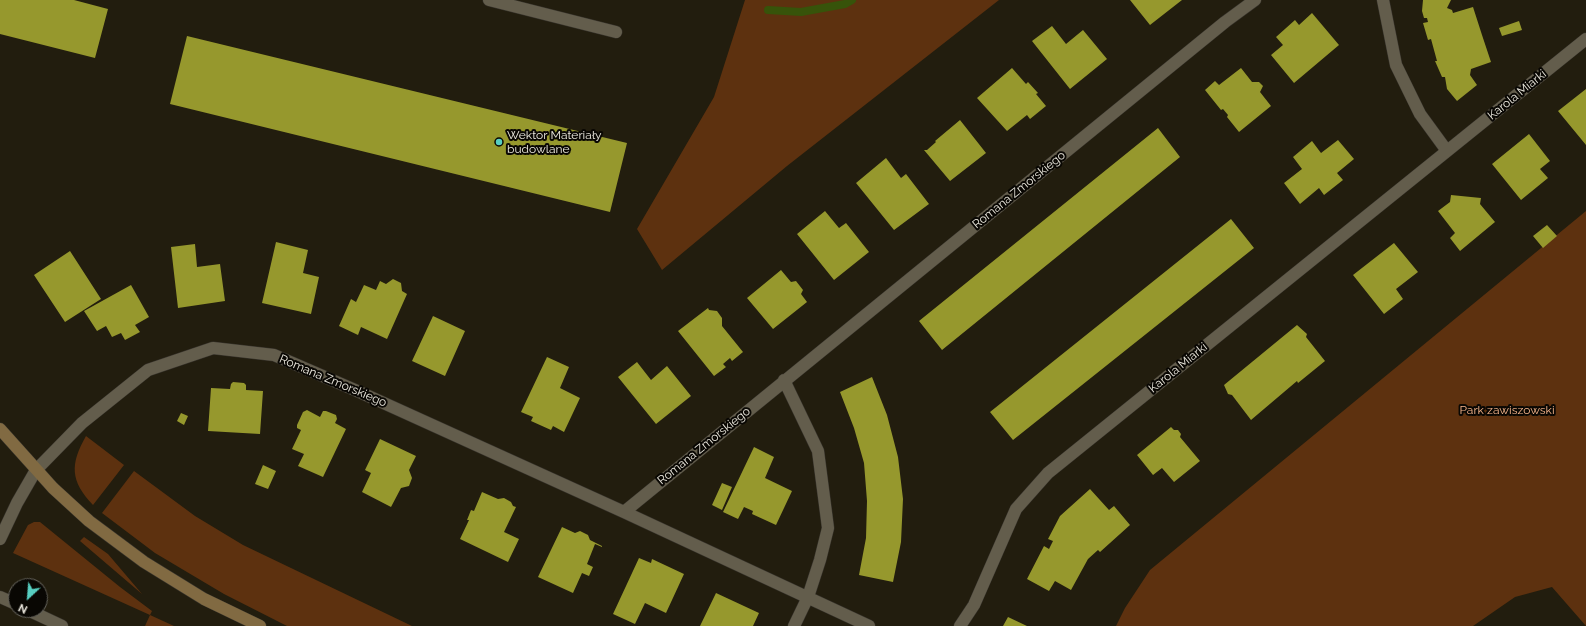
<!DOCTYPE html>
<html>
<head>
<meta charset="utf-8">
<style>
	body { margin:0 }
	#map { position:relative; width:1586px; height:626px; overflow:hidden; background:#221d0e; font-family:Raleway,sans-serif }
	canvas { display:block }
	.north { position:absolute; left:8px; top:578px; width:40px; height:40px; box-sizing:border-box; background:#090703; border:1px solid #64625b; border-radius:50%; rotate:206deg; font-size:11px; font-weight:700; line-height:16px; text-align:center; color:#edeae0 }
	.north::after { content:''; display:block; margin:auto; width:14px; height:18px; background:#57cec1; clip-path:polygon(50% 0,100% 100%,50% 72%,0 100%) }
</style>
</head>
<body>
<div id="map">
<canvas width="1586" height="626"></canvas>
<div class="north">N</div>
</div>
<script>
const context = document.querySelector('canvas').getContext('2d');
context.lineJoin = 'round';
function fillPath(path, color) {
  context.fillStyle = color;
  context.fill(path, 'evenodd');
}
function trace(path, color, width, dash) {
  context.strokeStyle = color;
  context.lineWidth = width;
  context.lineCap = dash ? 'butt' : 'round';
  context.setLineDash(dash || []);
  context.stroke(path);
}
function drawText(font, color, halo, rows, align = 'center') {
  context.font = font + ' Raleway,sans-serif';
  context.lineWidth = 4;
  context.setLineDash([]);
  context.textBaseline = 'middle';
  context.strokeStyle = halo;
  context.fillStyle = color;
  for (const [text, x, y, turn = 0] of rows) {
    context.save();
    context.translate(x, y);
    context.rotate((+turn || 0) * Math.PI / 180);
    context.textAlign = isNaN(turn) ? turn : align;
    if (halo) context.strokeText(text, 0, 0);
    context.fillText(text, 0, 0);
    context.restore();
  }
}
fillPath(new Path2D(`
	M745,0H999L787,166L662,270L637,229L714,97Z
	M1586,211V626L1552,587L1515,597L1473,626H1116L1125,608L1150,570Z
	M86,436L124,465L93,505C70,481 70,464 86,436Z
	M134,471L195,516L243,545L412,626H287L224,594L155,553L102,513Z
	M34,522H40L120,587L152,611L150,615L174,626H145L150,615L13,553L28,525Z
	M84,537L108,554L142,594L80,541Z`), '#5d310f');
trace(new Path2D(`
	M768,10L801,12L845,4L852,0`), '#37530a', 8);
fillPath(new Path2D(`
	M0,0H74L108,9L95,58L0,34Z
	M1130,0H1182L1150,25Z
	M1423,0H1451L1447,8L1452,10L1453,13L1473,7L1482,35L1491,62L1471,69L1470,75L1477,85L1457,101L1447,89L1445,77H1442L1435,61H1437L1431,39L1428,40L1423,23L1428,22L1427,18H1424L1422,11Z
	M1312,13L1339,45L1294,83L1271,55L1283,45L1276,37L1295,20L1299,25Z
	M1519,21L1522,30L1502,36L1499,28Z
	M1052,26L1066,44L1083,30L1107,59L1070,89L1032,41Z
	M187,36L627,143L610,212L170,104Z
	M1012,68L1026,84L1028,82L1038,93L1036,94L1046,106L1030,119L1027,115L1007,131L977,98Z
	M1241,68L1252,82H1259L1263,86L1260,92L1271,106L1239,132L1227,117L1228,115L1223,109L1221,110L1205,90L1215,81L1219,85Z
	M1586,89V145L1558,111Z
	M960,120L986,153L950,181L924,150H927L936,142L935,141Z
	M1158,128L1180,157L942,350L919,321Z
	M1529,134L1550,161L1540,169L1548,178L1521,200L1492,164Z
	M1338,140L1354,159L1337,173L1343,180L1324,195L1319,188L1300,204L1284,183L1302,169L1293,157L1312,141L1321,153Z
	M886,158L901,178L906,174L929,204L894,230L856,183Z
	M1451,195L1481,198L1480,204L1495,222L1460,251L1450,238L1455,233L1438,211L1450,202Z
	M825,211L839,228L846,223L869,252L834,280L797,234Z
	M1231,219L1254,248L1013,440L990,412Z
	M1547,225L1557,236L1543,248L1533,236Z
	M276,242L308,250L303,273L319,277L311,314L262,303Z
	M1394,243L1418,272L1396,289L1403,299L1384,314L1353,275Z
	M195,244L197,267L220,264L225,301L178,308L171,247Z
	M70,251L101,299L65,322L34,275Z
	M781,270L791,282L796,281L803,290L801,294L807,302L773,329L747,298Z
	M393,279L401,283L402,291L407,294L387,339L361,327L358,335L339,326L351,299L356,302L364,285L376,290L380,281L386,284Z
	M131,285L149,317L135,325L140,332L125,340L121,333L112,337L106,326L97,331L84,311Z
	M708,308L709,310L717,311L722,318V326L743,352L732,361L730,358L723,364L726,367L714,376L678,331Z
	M433,316L465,331L445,376L412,361Z
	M1297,325L1307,334L1306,337L1325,361L1298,383L1297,381L1251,420L1232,395L1228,394L1224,385Z
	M547,357L569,367L560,388L580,398L564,432L553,426L551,430L531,421L533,417L521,412Z
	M637,362L651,380L667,366L691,396L656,424L618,377Z
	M872,377L887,415L898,457L903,499L901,542L893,582L859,575L866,538L867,501L864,463L854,428L840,392Z
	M233,382L244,383L246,385V390L263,391L260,434L208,431L211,388L230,389L231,384Z
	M307,410L320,417L323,411H326L336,415L337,419L335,423L346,429L323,477L298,466L304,454L292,449L301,430L297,428V425L303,412Z
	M181,413L188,416L184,425L177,421Z
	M1171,427L1174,430H1178L1181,434L1180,437L1200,461L1174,482L1162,468L1153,475L1137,455Z
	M380,439L416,456L409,470L412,478L409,486L401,488L391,507L362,492L371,473L365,470Z
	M754,447L774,457L765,478L792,491L776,525L752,514L753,511L744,507L738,519L723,512Z
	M263,465L276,471L268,489L255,484Z
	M722,483L732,487L722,510L712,505Z
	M1090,489L1109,510L1114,506L1130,525L1100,552L1098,550L1088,559L1071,590L1055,581L1049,591L1027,579L1044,546L1049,549L1053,541L1048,539L1060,516Z
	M482,492L498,499L504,498L511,502L513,506L516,507L504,532L519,539L508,562L460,539L469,520H467L471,510L474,511Z
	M562,527L575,533L580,531L588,535L590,540L602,546V547L595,544L587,564L593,567L589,576L582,573L573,593L538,577Z
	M639,558L651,563L652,559L684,574L666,613L645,603L635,624L613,614Z
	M716,593L759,613L753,626H700Z
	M1008,617L1027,626H1003Z`), '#96982d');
const street = new Path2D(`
	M489,0L616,32
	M1383,0L1396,65L1420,114L1447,151
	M784,380L818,451L828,528L820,560L808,597L794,626
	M624,512L1225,22L1255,0
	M0,539L17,503L36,470L82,423L148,370L213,348L274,355L355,390L624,512L869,626
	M0,597L16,604
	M28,610L62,626
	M960,626L974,605L1016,509L1048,473L1586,39`);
const secondary = new Path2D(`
	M0,429L53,488L89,521L144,562L204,599L260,626`);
trace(street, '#38342d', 13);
trace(secondary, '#38342d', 13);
trace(street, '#635d4c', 12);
trace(secondary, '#816a42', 12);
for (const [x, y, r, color] of [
	[499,142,4,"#57cec1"]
]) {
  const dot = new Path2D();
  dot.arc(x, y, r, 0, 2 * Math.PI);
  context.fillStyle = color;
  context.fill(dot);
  trace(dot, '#090703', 1.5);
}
drawText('12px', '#edeae0', '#090703', [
	["Karola Miarki",1517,95,-39],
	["Romana Zmorskiego",1019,190,-39],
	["Karola Miarki",1178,368,-39],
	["Romana Zmorskiego",333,381,23],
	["Romana Zmorskiego",704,446,-39]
]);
drawText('12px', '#edeae0', '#090703', [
	["Wektor Materiały",507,135],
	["budowlane",507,149]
], 'left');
drawText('12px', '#f7b68c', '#090703', [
	["Park zawiszowski",1507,410]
]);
</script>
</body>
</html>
